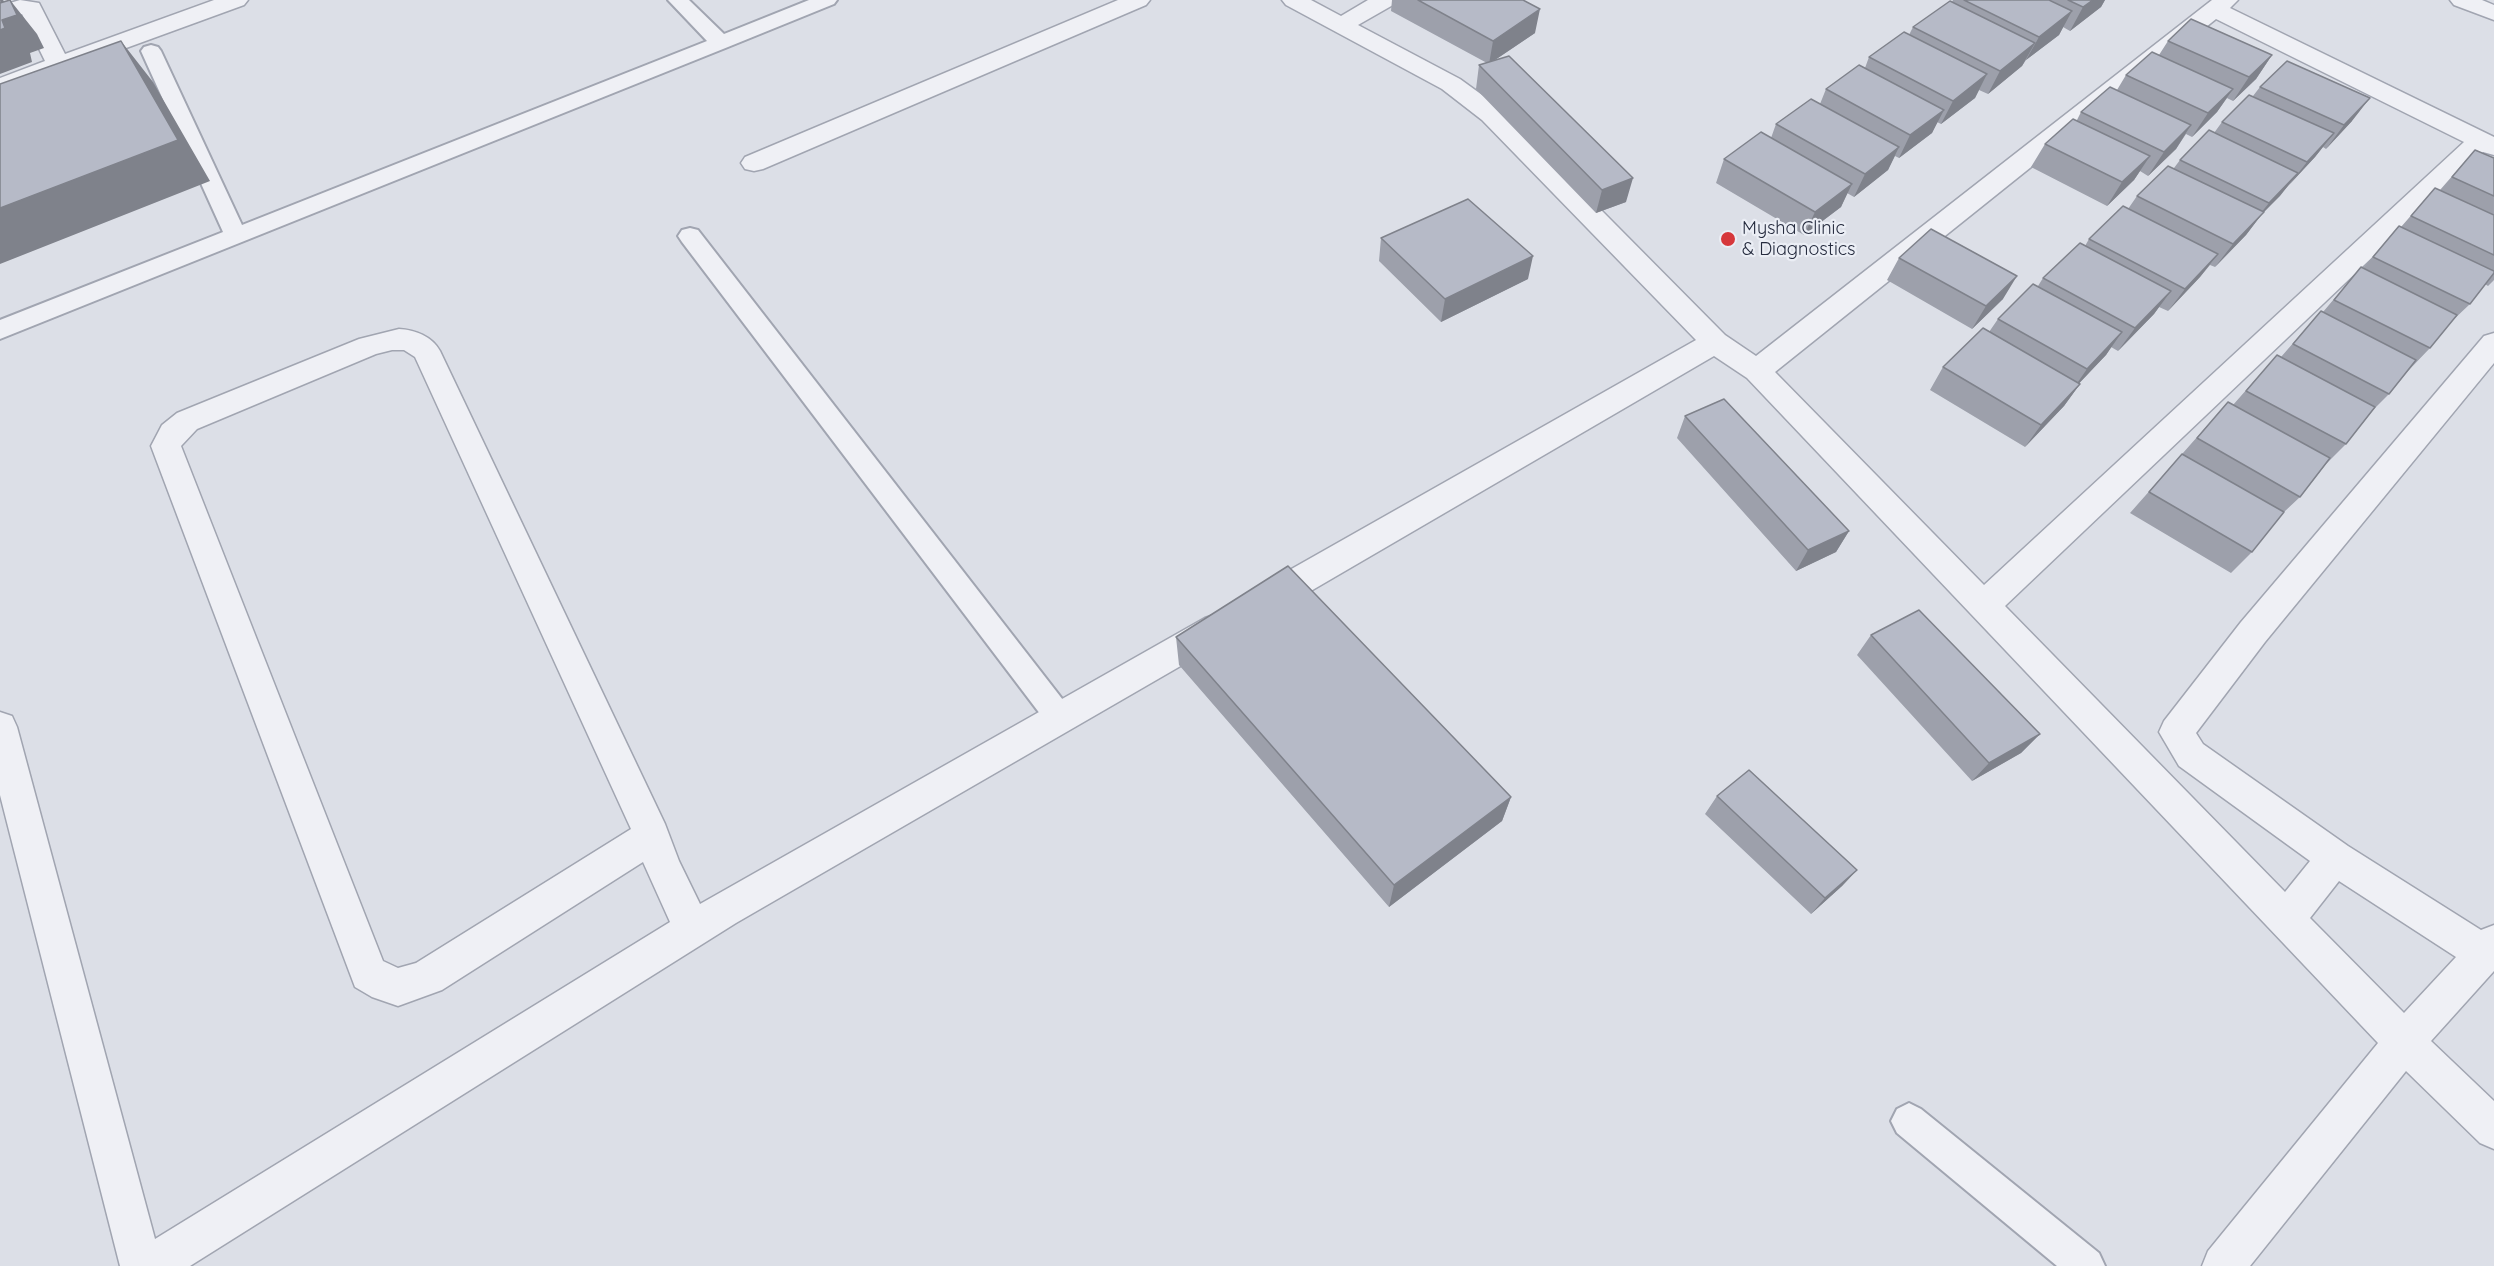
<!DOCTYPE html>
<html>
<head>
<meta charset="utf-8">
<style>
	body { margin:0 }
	canvas { display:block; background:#dcdfe7 }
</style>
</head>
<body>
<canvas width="2494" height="1266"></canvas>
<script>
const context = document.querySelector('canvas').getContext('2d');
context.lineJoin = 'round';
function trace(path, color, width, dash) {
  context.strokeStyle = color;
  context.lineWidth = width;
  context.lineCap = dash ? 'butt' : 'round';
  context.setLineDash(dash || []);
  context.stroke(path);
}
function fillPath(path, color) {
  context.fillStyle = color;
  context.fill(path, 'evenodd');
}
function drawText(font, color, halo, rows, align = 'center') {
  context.font = font + ' Quicksand,sans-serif';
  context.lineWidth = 4.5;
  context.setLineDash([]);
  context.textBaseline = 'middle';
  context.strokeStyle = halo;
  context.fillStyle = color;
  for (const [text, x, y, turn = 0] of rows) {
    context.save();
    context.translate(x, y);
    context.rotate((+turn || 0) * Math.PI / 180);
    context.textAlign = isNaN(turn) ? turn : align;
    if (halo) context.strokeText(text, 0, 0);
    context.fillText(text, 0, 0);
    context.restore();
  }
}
const service = new Path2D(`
	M668,0H689L724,34L809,0H837L834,4L728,47L0,339V320L223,232L141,51L144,47L151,45L158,47L161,51L242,225L707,41Z
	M690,228L698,230L1070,709L1075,718L1070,727L1060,731L1050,727L682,242L678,236L682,230Z
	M1909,1103L1921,1109L2099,1253L2105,1266H2057L1897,1133L1891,1121L1897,1109Z`);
const minor = new Path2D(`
	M20,0L39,3L65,54L214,0H248L244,5L0,94V78L45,61L22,14L0,21V6Z
	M1118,0H1150L1146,5L763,169L754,171L745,169L741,163L745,157Z
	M1282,0H1311L1341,16L1368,0H1397L1393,5L1358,25L1460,79L1500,108L1725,335L1756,356L2212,0H2238L2230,8L2494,137V155L2483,152L2005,606L2285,892L2310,861L2179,766L2159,732L2164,721L2241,622L2484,336L2494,333V363L2265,642L2196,733L2203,744L2348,846L2481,930L2494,925V971L2431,1041L2494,1101V1149L2480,1143L2406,1071L2250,1266H2202L2208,1251L2378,1043L1747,378L1714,356L1273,613L1261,616L1249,613L1245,603L1249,593L1696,340L1482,120L1442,89L1286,5ZM2216,19L2464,142L1984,585L1775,372ZM2339,881L2456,957L2404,1013L2310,918Z
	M2450,0H2482L2494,5V20L2454,5Z
	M399,329C415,330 432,336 440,351L665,824L679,861L700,904L1205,618L1217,614L1229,618L1233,628L1229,638L736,923L190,1266H120L0,795V712L12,716L17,727L155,1239L670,922L643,862L442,990L398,1006L372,997L355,987L151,446L162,425L177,413L359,339ZM392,350H404L415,357L631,829L416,963L398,968L383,961L181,446L197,429L376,354Z`);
trace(service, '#a1a5b1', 4);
trace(minor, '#a1a5b1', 3);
fillPath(service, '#eff0f5');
fillPath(minor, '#eff0f5');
fillPath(new Path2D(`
	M1392,0H1523L1535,33L1495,60L1626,202L1596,213L1476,89L1479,65L1487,63L1391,11Z
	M1953,0H2105L2101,7L2070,31L2063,27L2059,35L2026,60L2022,66L1988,94L1979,90L1975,98L1941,124L1937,122L1932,133L1899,158L1895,156L1888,170L1854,197L1847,193L1841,207L1804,235L1716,183L1724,159L1771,138L1776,124L1820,104L1826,89L1865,68L1869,57L1909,35L1913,27L1952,2Z
	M2168,41L2272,55L2256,79L2233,101L2227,98L2217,112L2192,137L2186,134L2176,149L2148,176L2140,171L2134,180L2107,206L2031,167L2045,144L2077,120L2081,112L2117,90L2126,75L2159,55Z
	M2260,87L2352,121L2326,149L2323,147L2315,157L2262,214L2246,235L2215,267L2210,265L2200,277L2168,311L2159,307L2154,314L2118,351L2111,347L2106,355L2079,383L2080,384L2064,406L2025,447L1930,390L1943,367L1989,332L1998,319L2038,286L2043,278L2085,246L2089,239L2128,209L2137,196L2174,168L2180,160L2214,133L2222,122L2253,96Z
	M2475,150L2494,158V280L2488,286L2485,284L2470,304L2452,321L2430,348L2408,371L2389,394L2373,410L2346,444L2326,464L2300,497L2284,512L2252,552L2231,573L2130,513L2228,402L2233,405L2277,355L2281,357L2321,311L2323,312L2361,267L2363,268L2399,226L2401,227L2435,188L2440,190Z
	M1381,238L1528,279L1441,322L1379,261Z
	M1899,258L2003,299L1972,329L1887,280Z
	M1685,416L1849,531L1836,552L1796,571L1677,438Z
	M1871,635L2040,734L2021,753L1972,781L1857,655Z
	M1176,637L1511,797L1502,821L1389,907L1179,665Z
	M1717,796L1857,870L1842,886L1811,914L1705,814Z`), '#9da0ab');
fillPath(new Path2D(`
	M0,0H3L15,15L10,0L37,34L44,48L30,53L32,62L0,74V30L2,20Z
	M2093,0H2105L2101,7L2070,31L2083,7Z
	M1540,9L1535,33L1489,64L1493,41Z
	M2072,11L2059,35L2026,60L2039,37Z
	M121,41L153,82L210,181L0,264V208Z
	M2035,43L2022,66L1988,94L2000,71Z
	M2272,55L2256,79L2233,101L2249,77Z
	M1987,74L1975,98L1941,124L1953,101Z
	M2233,89L2217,112L2192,137L2208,113Z
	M2370,98L2352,121L2326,149L2344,125Z
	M1944,110L1932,133L1899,158L1910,135Z
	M2191,125L2176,149L2148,176L2164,152Z
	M2334,133L2315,157L2289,185L2307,162Z
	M1899,147L1888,170L1854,197L1865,174Z
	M2150,156L2134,180L2107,206L2122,182Z
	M2298,173L2280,196L2262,214L2246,235L2215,267L2233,244L2251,225L2269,203Z
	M1633,178L1626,202L1596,213L1602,190Z
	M1852,184L1841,207L1804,235L1815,212Z
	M2218,254L2200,277L2168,311L2185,289Z
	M1533,256L1528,279L1441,322L1445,299Z
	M2017,276L2003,299L1972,329L1986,306Z
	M2171,291L2154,314L2118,351L2135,328Z
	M2122,332L2106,355L2071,392L2087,369Z
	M2080,384L2064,406L2025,447L2041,425Z
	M1849,531L1836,552L1796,571L1808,550Z
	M2040,734L2021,753L1972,781L1989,763Z
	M1511,797L1502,821L1389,907L1394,885Z
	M1857,870L1842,886L1811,914L1825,898Z`), '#7f828b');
const building = new Path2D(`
	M10,0L17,15L2,20L5,28L0,30V3Z
	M1418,0H1523L1540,9L1493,41Z
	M1964,0H2049L2072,11L2039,37Z
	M2068,0H2093L2083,7Z
	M1950,1L2035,43L2000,71L1913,27Z
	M2191,19L2272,55L2249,77L2168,41Z
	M1904,32L1987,74L1953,101L1869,57Z
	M121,41L178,140L0,208V84Z
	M2152,52L2233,89L2208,113L2126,75Z
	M1509,56L1633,178L1602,190L1479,65Z
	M2287,61L2370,98L2344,125L2260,87Z
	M1859,65L1944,110L1910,135L1826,89Z
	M2110,87L2191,125L2164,152L2081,112Z
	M2249,95L2334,133L2307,162L2222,122Z
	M1811,99L1899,147L1865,174L1776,124Z
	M2073,119L2150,156L2122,182L2045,144Z
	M2209,130L2298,173L2269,203L2180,160Z
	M1761,132L1852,184L1815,212L1724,159Z
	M2475,150L2494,158V196L2452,177Z
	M2168,166L2264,212L2233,244L2137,196Z
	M2435,188L2494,215V255L2411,216Z
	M1468,199L1533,256L1445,299L1381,238Z
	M2123,206L2218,254L2185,289L2089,239Z
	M2399,226L2494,271V273L2470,304L2373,257Z
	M1931,229L2017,276L1986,306L1899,258Z
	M2080,243L2171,291L2135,328L2043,278Z
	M2361,267L2457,315L2430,348L2334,300Z
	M2033,284L2122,332L2087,369L1998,319Z
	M2321,311L2416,360L2389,394L2293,344Z
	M1983,328L2080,384L2041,425L1943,367Z
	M2277,355L2375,407L2346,444L2246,391Z
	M1724,399L1849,531L1808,550L1685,416Z
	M2228,402L2330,458L2300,497L2197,438Z
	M2182,454L2284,512L2252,552L2149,492Z
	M1288,566L1511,797L1394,885L1176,637Z
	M1919,610L2040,734L1989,763L1871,635Z
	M1749,770L1857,870L1825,898L1717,796Z`);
fillPath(building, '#b6bac7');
trace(building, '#7f828b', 1.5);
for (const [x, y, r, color] of [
	[1728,239,8,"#d6373b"]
]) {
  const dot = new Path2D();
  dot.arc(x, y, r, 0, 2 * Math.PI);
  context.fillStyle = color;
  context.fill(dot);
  trace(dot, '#ebeef5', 2);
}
drawText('18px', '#252b3e', '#ebeef5', [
	["Mysha Clinic",1742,229],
	["& Diagnostics",1742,250]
], 'left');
</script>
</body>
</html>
